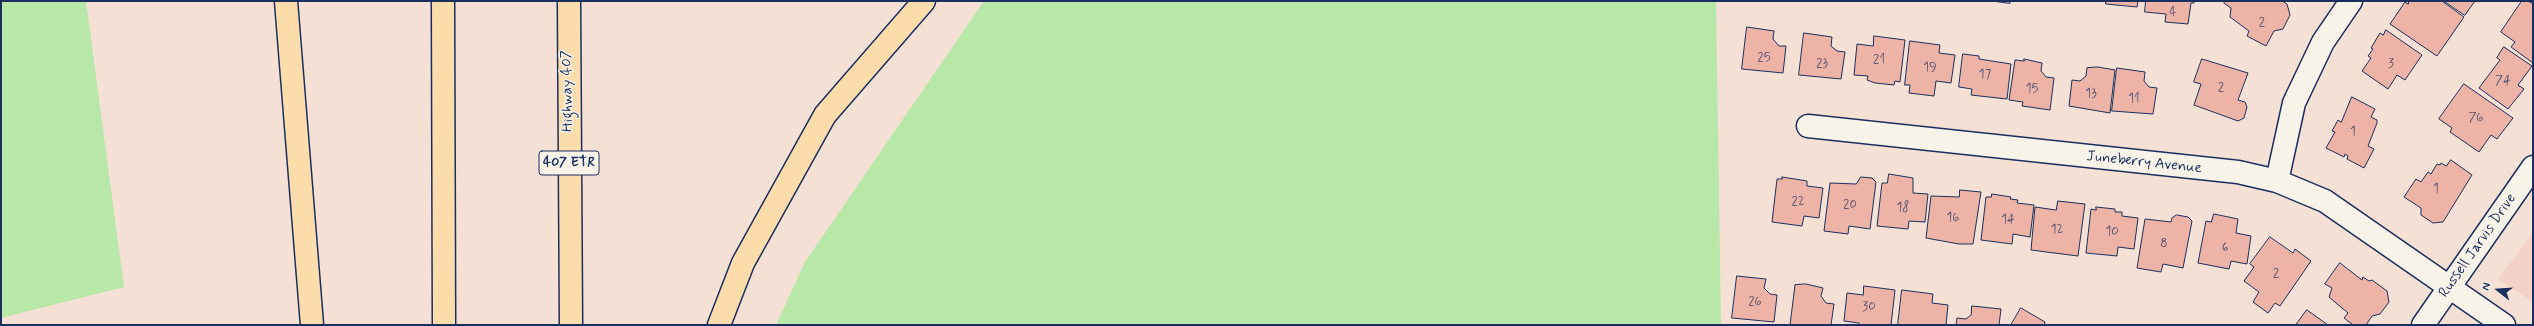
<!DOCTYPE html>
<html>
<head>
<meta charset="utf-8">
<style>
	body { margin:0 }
	#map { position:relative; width:2534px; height:326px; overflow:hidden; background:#f4e0d4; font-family:Mynerve,sans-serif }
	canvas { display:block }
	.frame { position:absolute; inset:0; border:2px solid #1b2f5e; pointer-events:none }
	.north { position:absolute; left:2478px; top:270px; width:40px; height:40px; -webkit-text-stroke:3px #f7f3e8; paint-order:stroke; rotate:287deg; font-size:11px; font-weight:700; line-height:16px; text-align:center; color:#1b2f5e }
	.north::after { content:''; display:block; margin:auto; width:14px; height:18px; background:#1b2f5e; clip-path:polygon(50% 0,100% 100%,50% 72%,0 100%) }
</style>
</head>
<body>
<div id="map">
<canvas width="2534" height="326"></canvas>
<div class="frame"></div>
<div class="north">N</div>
</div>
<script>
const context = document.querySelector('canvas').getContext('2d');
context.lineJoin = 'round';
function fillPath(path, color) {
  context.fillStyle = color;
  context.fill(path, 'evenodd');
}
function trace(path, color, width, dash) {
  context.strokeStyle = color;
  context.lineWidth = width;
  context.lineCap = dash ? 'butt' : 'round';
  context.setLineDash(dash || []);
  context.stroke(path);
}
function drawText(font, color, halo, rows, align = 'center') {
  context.font = font + ' Mynerve,sans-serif';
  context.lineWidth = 3;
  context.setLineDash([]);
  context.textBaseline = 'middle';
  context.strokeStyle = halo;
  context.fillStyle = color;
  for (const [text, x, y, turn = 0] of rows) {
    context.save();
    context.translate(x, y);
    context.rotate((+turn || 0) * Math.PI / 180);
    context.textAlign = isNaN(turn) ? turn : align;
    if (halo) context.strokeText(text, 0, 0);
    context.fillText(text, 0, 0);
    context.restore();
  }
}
fillPath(new Path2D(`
	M2533,233V302L2498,279Z`), '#f2d2c6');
fillPath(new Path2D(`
	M1,1H86L124,287L1,318Z
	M984,1H1716L1721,325H776L805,262Z`), '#b7e8a7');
const building = new Path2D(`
	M1992,1H2010V3Z
	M2106,1H2138L2137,7L2106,4Z
	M2146,1H2194V3H2191L2188,24L2165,22L2166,14L2145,12Z
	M2226,1H2282L2287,4L2290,15L2283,29L2274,31L2266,46L2247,36L2249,31L2230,17L2231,8L2224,3Z
	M2409,1H2442L2464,17L2437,56L2390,24L2405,2L2408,4Z
	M2444,1H2475L2465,15Z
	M2522,1H2528L2533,4V63L2511,47L2515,42L2501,32Z
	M1747,27L1774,31L1773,39L1779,46H1786L1783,73L1742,69Z
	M2386,30L2422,55L2405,80L2397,75L2388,89L2362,71L2371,58L2368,56L2373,49L2371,48L2380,33L2383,35Z
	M1804,33L1832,37L1831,46L1837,51L1845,52L1841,79L1799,75Z
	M1874,36L1905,40L1900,82L1895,81L1894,85L1875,83L1867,80L1868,76L1854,75L1857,44L1873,46Z
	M1910,41L1940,45L1939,53L1955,55L1951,83L1936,81L1934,96L1909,93L1910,85H1905Z
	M2504,47L2532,66L2518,85L2524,89L2508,109L2479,88L2500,60L2497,58Z
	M1963,54L1979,56V59L2011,64L2007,99L1971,95L1972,89L1959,87Z
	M2024,59L2042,63L2041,71L2046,77L2054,78L2050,110L2022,106L2023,102L2009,100L2015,60L2024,61Z
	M2202,59L2248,73L2238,100L2245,102L2247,107L2244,118L2238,121L2194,105L2201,84L2194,82Z
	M2098,67L2115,70L2110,113L2069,106L2072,80L2080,81L2086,76L2087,68Z
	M2117,68L2145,72L2144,81L2149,87L2157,88L2153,114L2112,111Z
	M2464,84L2513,118L2497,139L2491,135L2479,152L2450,132L2452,128L2439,119Z
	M2352,97L2375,109L2371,117L2377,120V123L2368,146L2374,149L2364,168L2347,159L2348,156L2345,154L2344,157L2326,148L2335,132L2332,131L2338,120L2341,122Z
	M2451,160L2472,175L2443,222L2433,223L2421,215V208L2404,197L2416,179L2421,182L2428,172L2431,174L2437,164L2440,165L2441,163L2446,166Z
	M1889,174L1913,178V193L1928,194L1925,222L1909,221L1908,229L1877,226L1882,183H1887Z
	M1782,177L1801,180L1807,181V186L1823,188L1819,218L1804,216L1802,226L1772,222L1777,179H1782Z
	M1861,177L1872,178L1876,182L1870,229L1849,226L1848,234L1824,231L1830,183L1856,184Z
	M1960,190L1981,192L1973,244H1959L1926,238L1931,196L1959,197Z
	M1992,194L2011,197L2010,199L2018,200L2017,203L2034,205L2030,237L2013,234L2012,244L1981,240L1986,197H1991Z
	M2058,201L2085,204L2078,256L2031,250L2035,207L2056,210Z
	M2096,207L2115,209V212H2122V216L2138,218L2134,249L2118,247L2117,256L2086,253L2091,209L2096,210Z
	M2214,214L2238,219L2236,233L2251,236L2247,264L2231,261L2229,269L2198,263L2206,221L2211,222Z
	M2177,215L2188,217L2192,221L2183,268L2163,264L2161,272L2137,268L2145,219L2171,222L2172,218Z
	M2270,237L2293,253L2295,249L2311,261L2280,306L2275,303L2268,313L2253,302L2259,292L2244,281L2254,267L2250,264Z
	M2340,263L2362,280L2363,277L2369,281L2372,280L2387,291L2389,302L2380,314L2372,316L2366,325H2353L2344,318L2348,313L2329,297L2332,288L2325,284Z
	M1737,276L1766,279L1764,288L1770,294L1777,295L1774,322L1732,318Z
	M1806,284L1823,288L1821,296L1826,303L1834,304L1831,325H1790L1795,285Z
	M1864,286L1895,290L1891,325H1859V323L1844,321L1847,293L1863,295Z
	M1902,290L1933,294L1932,303L1948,305L1946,325H1898Z
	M1972,306L2001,309L1999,325H1956L1957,318L1966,319L1971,315Z
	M2021,308L2045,322L2044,325H2011Z
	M2307,310L2328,325H2296Z`);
fillPath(building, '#edb3a6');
trace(building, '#1b2f5e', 1);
const minor = new Path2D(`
	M1808,126L2238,172L2277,181L2325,201L2504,325
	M2277,181L2294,103L2323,42L2351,1
	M2423,325L2533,167`);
const highway = new Path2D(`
	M286,1L312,325
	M443,1L444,325
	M569,1L571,325
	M719,325L743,263L825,115L924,1`);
trace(minor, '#1b2f5e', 25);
trace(highway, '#1b2f5e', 25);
trace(minor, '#f7f3e8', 22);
trace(highway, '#fddcac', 22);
drawText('13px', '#505070', null, [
	["4",2173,13],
	["2",2262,23],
	["25",1764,58],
	["21",1879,60],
	["23",1822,64],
	["3",2391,64],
	["19",1930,68],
	["17",1985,75],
	["74",2503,81],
	["2",2221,88],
	["15",2032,89],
	["13",2091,94],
	["11",2134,99],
	["76",2476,118],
	["1",2353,132],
	["1",2436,189],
	["22",1798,202],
	["20",1850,205],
	["18",1903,208],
	["16",1953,218],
	["14",2008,220],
	["12",2057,230],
	["10",2112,232],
	["8",2164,244],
	["6",2225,248],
	["2",2276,274],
	["26",1755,302],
	["30",1869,307]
]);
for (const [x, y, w] of [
	[569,163,60]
]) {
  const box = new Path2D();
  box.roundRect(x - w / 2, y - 12, w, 24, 3);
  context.fillStyle = '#f7f3e8';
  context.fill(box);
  trace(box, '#1b2f5e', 1);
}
drawText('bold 14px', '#1b2f5e', null, [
	["407 ETR",569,163]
]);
drawText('15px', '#1b2f5e', '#f7f3e8', [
	["Highway 407",568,91,-91],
	["Juneberry Avenue",2144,163,6],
	["Russell Jarvis Drive",2478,246,-55]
]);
</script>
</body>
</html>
